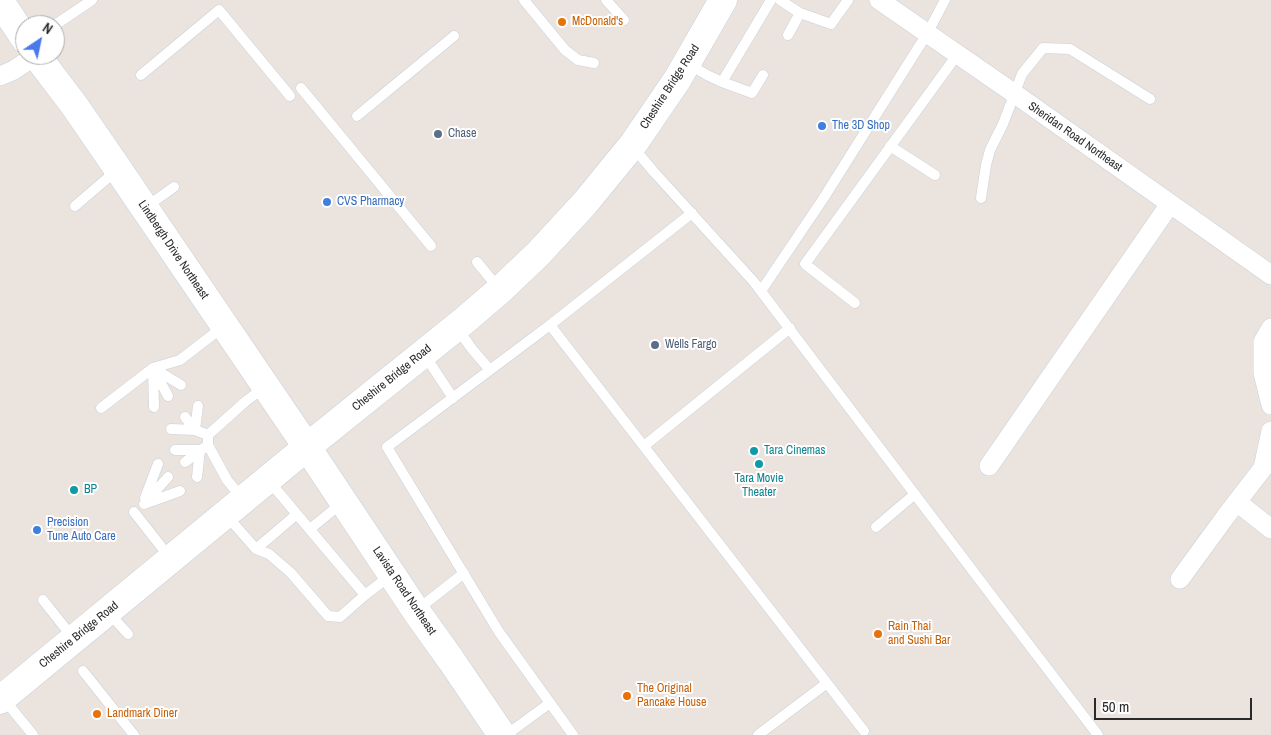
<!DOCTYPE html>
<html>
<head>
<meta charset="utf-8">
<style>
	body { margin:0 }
	#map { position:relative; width:1271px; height:735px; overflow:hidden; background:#ebe3dd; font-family:"Archivo Narrow",sans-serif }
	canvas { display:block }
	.north { position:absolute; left:15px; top:15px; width:50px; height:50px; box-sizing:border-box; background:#fff; border:1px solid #aaa; border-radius:50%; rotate:34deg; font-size:14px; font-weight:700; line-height:20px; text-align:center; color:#2a2a2a }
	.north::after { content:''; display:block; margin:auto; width:18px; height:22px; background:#4979ec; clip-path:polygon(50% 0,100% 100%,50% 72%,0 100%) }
	.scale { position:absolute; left:1094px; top:698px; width:158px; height:22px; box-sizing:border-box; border:2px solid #2a2a2a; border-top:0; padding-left:6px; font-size:15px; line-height:18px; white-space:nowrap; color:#2a2a2a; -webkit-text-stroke:4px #fff; paint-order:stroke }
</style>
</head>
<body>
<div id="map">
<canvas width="1271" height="735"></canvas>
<div class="north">N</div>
<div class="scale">50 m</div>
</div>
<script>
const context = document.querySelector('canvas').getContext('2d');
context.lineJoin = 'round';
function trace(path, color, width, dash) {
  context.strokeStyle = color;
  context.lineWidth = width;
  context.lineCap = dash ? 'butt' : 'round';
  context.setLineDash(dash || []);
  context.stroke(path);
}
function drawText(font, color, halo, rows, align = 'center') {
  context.font = font + ' "Archivo Narrow",sans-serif';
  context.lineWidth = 4;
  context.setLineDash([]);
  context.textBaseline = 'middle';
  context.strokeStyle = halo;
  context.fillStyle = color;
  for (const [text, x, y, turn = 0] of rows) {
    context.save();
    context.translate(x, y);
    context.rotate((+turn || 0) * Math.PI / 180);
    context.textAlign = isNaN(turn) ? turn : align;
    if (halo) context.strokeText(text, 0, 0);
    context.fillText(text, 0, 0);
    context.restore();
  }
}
const service = new Path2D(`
	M524,0L565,50L578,60L594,63
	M606,0L624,20
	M780,0L800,13L831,24L848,0
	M55,25L92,0
	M788,35L800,13
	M688,64L707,75L722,82L771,0
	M141,75L219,10L290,96
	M722,82L752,93L763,75
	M301,88L431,246
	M357,116L454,36
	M632,146L654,172L754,282L1007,616L1098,735
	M890,146L935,175
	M981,198L986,165L990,150L1003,124L1022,74L1043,48L1070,49L1150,99
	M75,206L117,170
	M146,207L174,187
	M477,262L499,289
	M761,291L823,199L918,48L927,34L945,0
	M855,303L805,264L957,55
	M550,325L692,213
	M457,328L472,349L490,370
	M424,354L453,398
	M153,368L180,360L224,326
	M154,407L153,368L181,385
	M101,408L153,368L168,396
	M185,417L195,430
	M171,429L195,430L208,435
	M195,430L198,406
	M644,446L790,328
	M175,450H200
	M185,462L208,445
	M168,477L144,504L180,491
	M197,477L200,450
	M269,481L365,595
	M145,498L158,464
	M242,498L227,480L208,445V435L246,401L265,387
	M134,512L170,558
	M226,515L256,549L269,554L291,573L328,616L340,617L365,595L391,575
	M876,527L915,494
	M310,529L343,502
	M256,549L297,514
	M43,600L73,638
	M417,610L464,573
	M108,612L128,634
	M83,671L134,735
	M3,698L33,735
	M506,735L550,703
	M573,735L499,632L387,447L550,325L864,731
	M758,735L827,683`);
const minor = new Path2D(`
	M879,0L1015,94L1271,275
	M0,76L14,70L36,55
	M1271,328L1263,342V373L1271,405
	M989,466L1170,204
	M1237,502L1271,529
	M1180,579L1226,516L1263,468L1271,431`);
const secondary = new Path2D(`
	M0,1L25,39
	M36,55L74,105L118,169L307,447L416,611L451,660L502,735
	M0,700L307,447L465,320L500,290L538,254L585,203L634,143L677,80L723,0`);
trace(service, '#cbd0db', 11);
trace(minor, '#cbd0db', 20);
trace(secondary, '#cbd0db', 29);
trace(service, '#fff', 10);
trace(minor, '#fff', 19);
trace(secondary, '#fff', 28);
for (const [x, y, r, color] of [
	[562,22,5,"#e8710a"],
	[822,126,5,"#3f7fe0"],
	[438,134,5,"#5c6f8a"],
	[327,202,5,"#3f7fe0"],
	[655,345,5,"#5c6f8a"],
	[754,451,5,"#0f9aa8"],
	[759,464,5,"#0f9aa8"],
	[74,490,5,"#0f9aa8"],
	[37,530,5,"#3f7fe0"],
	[878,634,5,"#e8710a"],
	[627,696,5,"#e8710a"],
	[97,714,5,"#e8710a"]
]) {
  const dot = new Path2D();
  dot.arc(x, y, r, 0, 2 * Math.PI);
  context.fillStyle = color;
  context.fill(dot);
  trace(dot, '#fff', 2);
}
drawText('12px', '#c56008', '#fff', [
	["McDonald's",572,22],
	["Rain Thai",888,627],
	["and Sushi Bar",888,641],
	["The Original",637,689],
	["Pancake House",637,703],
	["Landmark Diner",107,714]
], 'left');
drawText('12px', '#2a2a2a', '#fff', [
	["Cheshire Bridge Road",670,87,-57],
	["Sheridan Road Northeast",1075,137,35],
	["Lindbergh Drive Northeast",173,250,56],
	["Cheshire Bridge Road",392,378,-39],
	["Lavista Road Northeast",404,591,56],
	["Cheshire Bridge Road",79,635,-39]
]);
drawText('12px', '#366cbe', '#fff', [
	["The 3D Shop",832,126],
	["CVS Pharmacy",337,202],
	["Precision",47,523],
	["Tune Auto Care",47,537]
], 'left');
drawText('12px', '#4e5e75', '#fff', [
	["Chase",448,134],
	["Wells Fargo",665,345]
], 'left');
drawText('12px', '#0d838f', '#fff', [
	["Tara Cinemas",764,451],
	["Tara Movie",759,479,"center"],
	["Theater",759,493,"center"],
	["BP",84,490]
], 'left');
</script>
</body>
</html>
